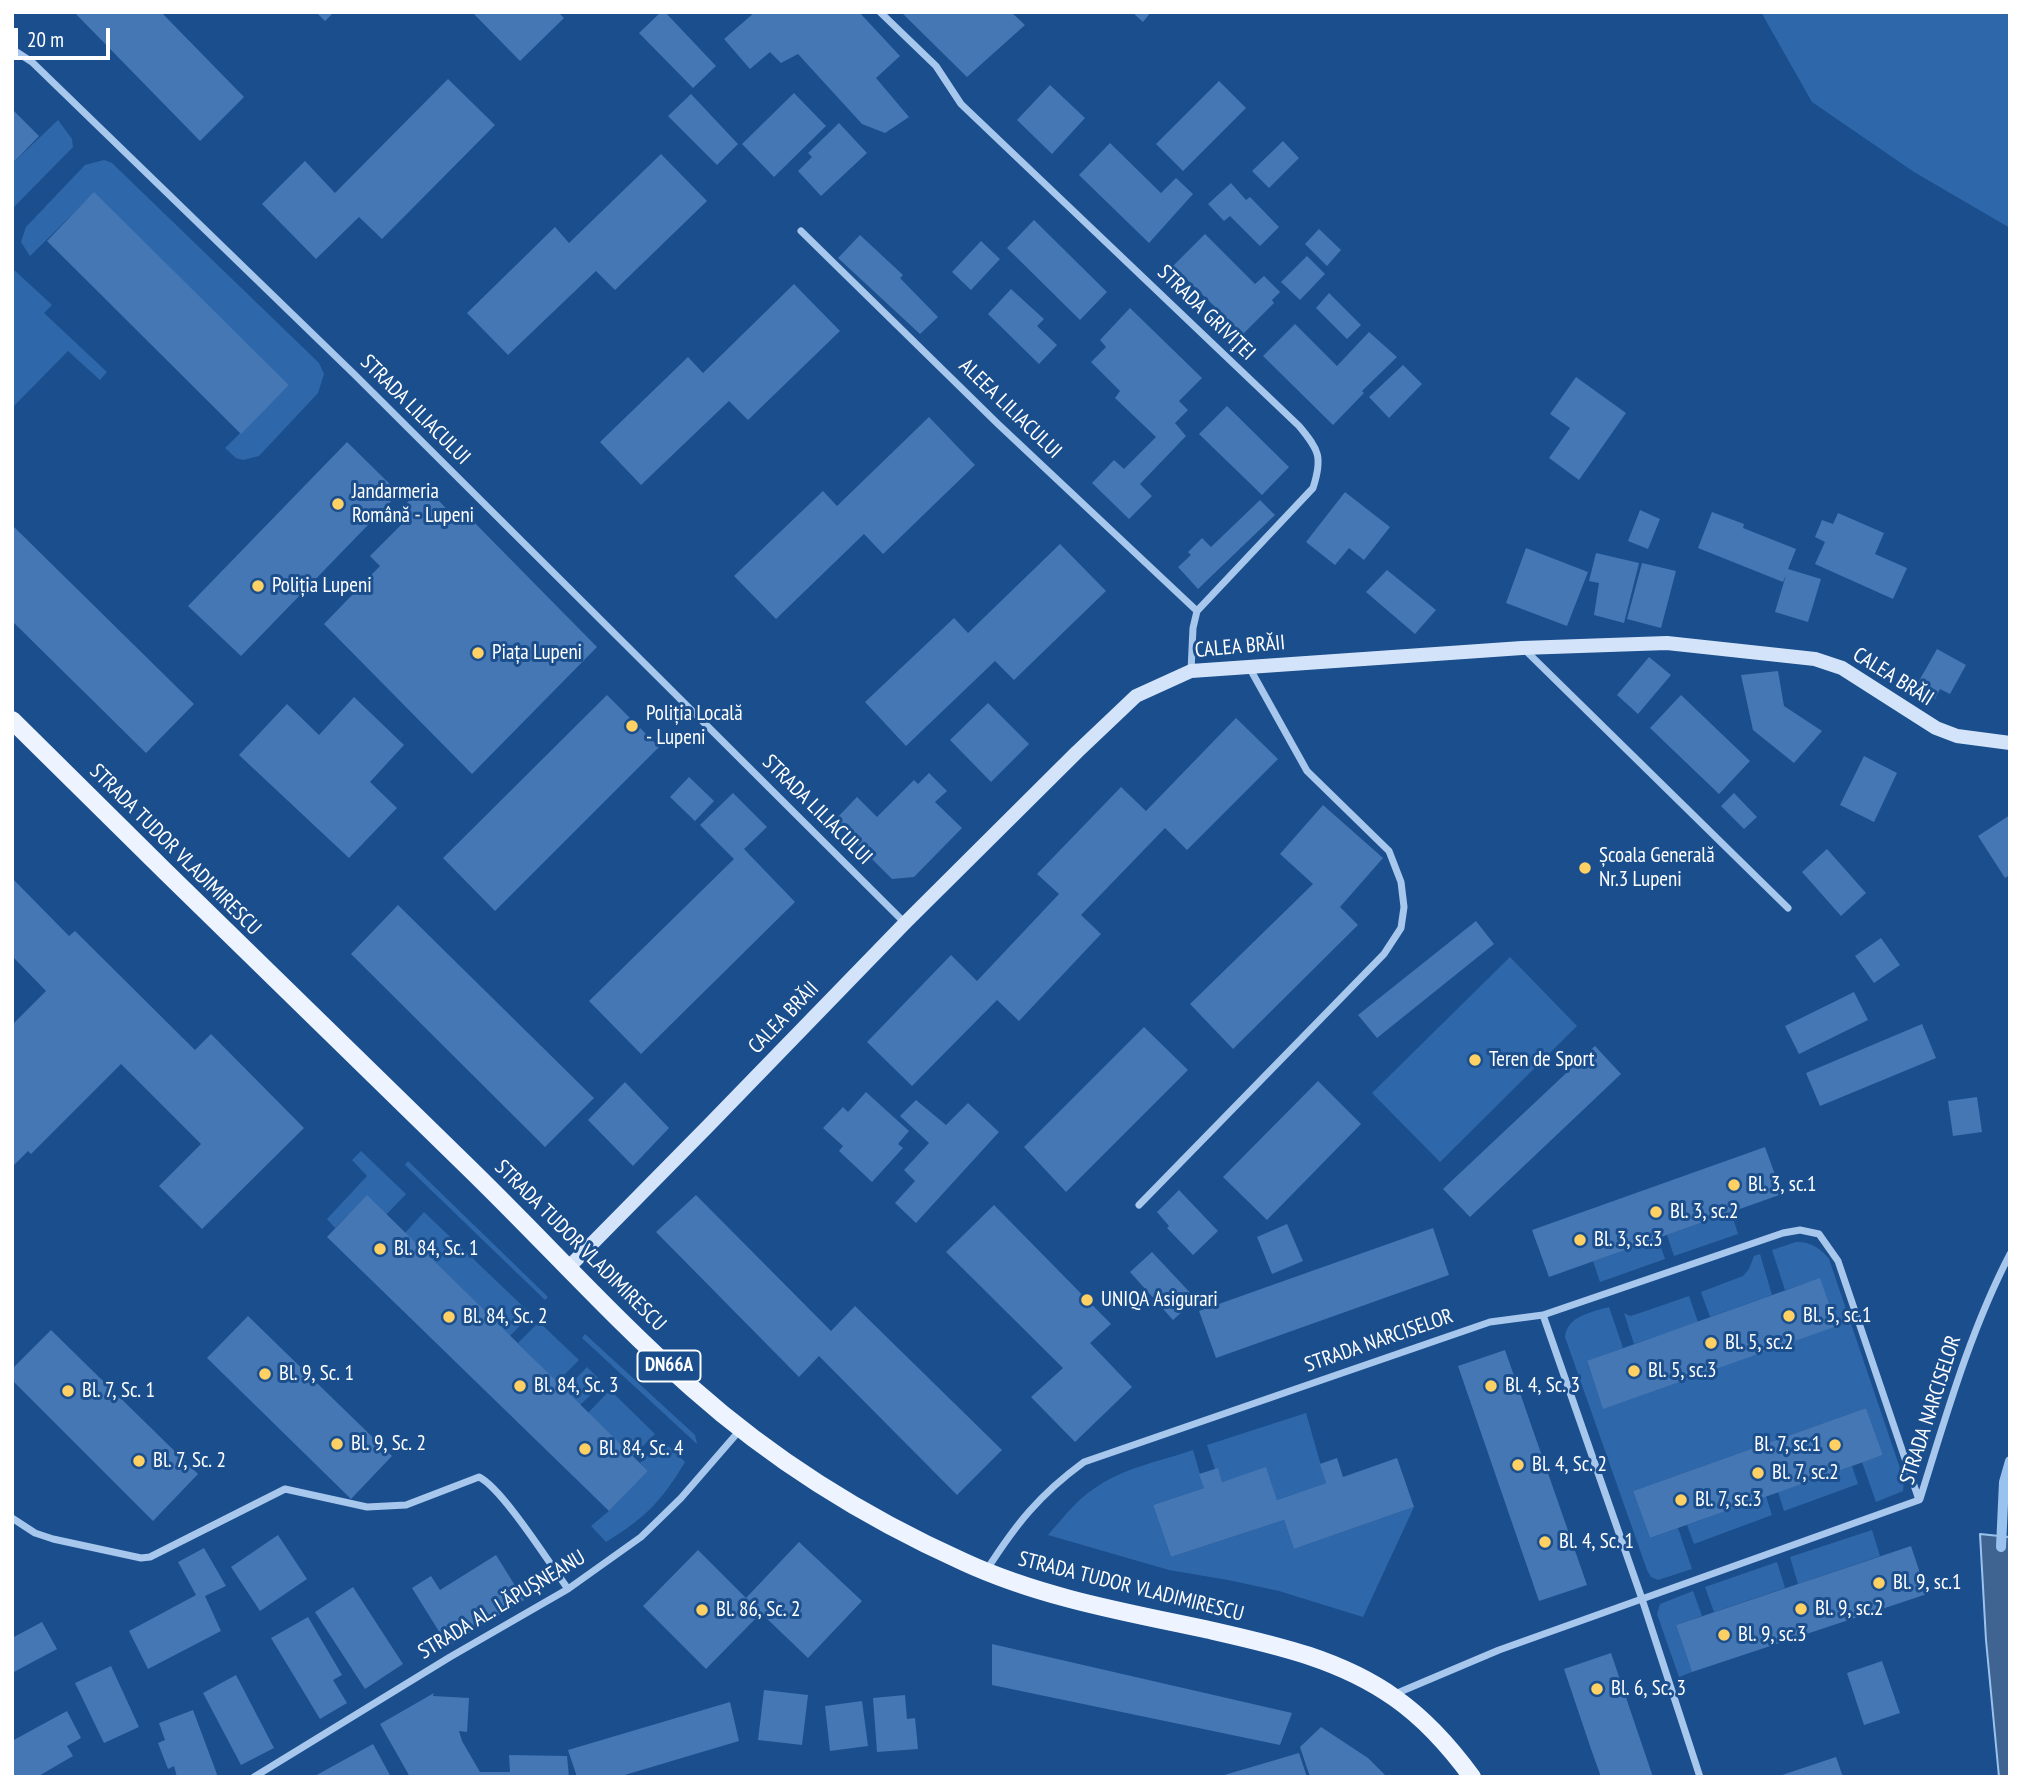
<!DOCTYPE html>
<html>
<head>
<meta charset="utf-8">
<style>
	body { margin:0 }
	#map { position:relative; width:2022px; height:1789px; overflow:hidden; background:#1b4e8c; font-family:"PT Sans Narrow",sans-serif }
	canvas { display:block }
	.frame { position:absolute; inset:0; border:14px solid #fff; pointer-events:none }
	.scale { position:absolute; left:14px; top:28px; width:96px; height:32px; box-sizing:border-box; border:4px solid #fff; border-top:0; padding-left:9px; font-size:21px; line-height:24px; white-space:nowrap; color:#fff; -webkit-text-stroke:5px #1b4e8c; paint-order:stroke }
</style>
</head>
<body>
<div id="map">
<canvas width="2022" height="1789"></canvas>
<div class="frame"></div>
<div class="scale">20 m</div>
</div>
<script>
const context = document.querySelector('canvas').getContext('2d');
context.lineJoin = 'round';
function fillPath(path, color) {
  context.fillStyle = color;
  context.fill(path, 'evenodd');
}
function trace(path, color, width, dash) {
  context.strokeStyle = color;
  context.lineWidth = width;
  context.lineCap = dash ? 'butt' : 'round';
  context.setLineDash(dash || []);
  context.stroke(path);
}
function drawText(font, color, halo, rows, align = 'center') {
  context.font = font + ' "PT Sans Narrow",sans-serif';
  context.lineWidth = 6;
  context.setLineDash([]);
  context.textBaseline = 'middle';
  context.strokeStyle = halo;
  context.fillStyle = color;
  for (const [text, x, y, turn = 0] of rows) {
    context.save();
    context.translate(x, y);
    context.rotate((+turn || 0) * Math.PI / 180);
    context.textAlign = isNaN(turn) ? turn : align;
    if (halo) context.strokeText(text, 0, 0);
    context.fillText(text, 0, 0);
    context.restore();
  }
}
fillPath(new Path2D(`
	M1761,12H2010V228L1914,172L1812,102Z
	M58,120L72,139L73,147L12,209V164Z
	M104,160L112,163L319,363L324,374L318,393L259,456L243,460L236,458L225,448L289,385L94,193L30,256L21,242L26,227L85,165Z
	M12,268L52,305L44,313L107,372L100,380L68,351L12,408Z
	M1510,957L1577,1026L1440,1162L1372,1093Z
	M361,1151L406,1194L386,1215L367,1196L335,1228L327,1219L367,1176L352,1160Z
	M408,1161L548,1297L545,1300L405,1165Z
	M424,1212L531,1314L510,1336L405,1233Z
	M1731,1212L1738,1234L1674,1256L1667,1235Z
	M1658,1238L1665,1259L1600,1282L1593,1261Z
	M1796,1242C1809,1241 1821,1248 1829,1259L1904,1480L1903,1491L1876,1502L1862,1462L1883,1455L1866,1408L1633,1491L1650,1538L1678,1528L1692,1569L1658,1580L1651,1577L1647,1570L1565,1337C1567,1316 1592,1312 1609,1307L1623,1348L1587,1362L1603,1408L1837,1325L1820,1279L1785,1290L1772,1250Z
	M1760,1254L1772,1295L1710,1317L1701,1292L1743,1276L1749,1269L1754,1256Z
	M1689,1296L1698,1322L1634,1344L1624,1313L1630,1316L1637,1314Z
	M539,1322L579,1360L557,1382L518,1343Z
	M585,1334L695,1435L697,1444L582,1338Z
	M587,1367L603,1383L580,1405L565,1390Z
	M610,1390L655,1434L633,1456L588,1413Z
	M1306,1413L1326,1483L1277,1500L1266,1468L1222,1482L1218,1469H1215L1207,1445Z
	M662,1440L685,1462C661,1502 645,1518 606,1542L591,1526L609,1511L648,1471L640,1463Z
	M1193,1450L1204,1488L1153,1505L1171,1557L1284,1520L1294,1549L1414,1507L1363,1617L1279,1591L1228,1580L1169,1570L1048,1535C1063,1518 1076,1500 1095,1488C1123,1468 1161,1461 1193,1450Z
	M1852,1466L1858,1484L1784,1511L1778,1492Z
	M1766,1496L1772,1515L1694,1544L1687,1525Z
	M1872,1530L1880,1556L1798,1584L1790,1557Z
	M1777,1562L1785,1588L1714,1612L1705,1587Z
	M1693,1591L1702,1616L1676,1625L1692,1672L1679,1677L1657,1614L1660,1604Z`), '#2e68aa');
const water = new Path2D(`
	M1980,1534L2009,1537L2010,1777H1999L1986,1640Z`);
fillPath(water, '#3f6491');
trace(water, '#9ac2ef', 2);
trace(new Path2D(`
	M2001,1547L2004,1482L2010,1461`), '#9ac2ef', 10);
fillPath(new Path2D(`
	M74,12H161L244,97L200,141Z
	M316,12H334L325,21Z
	M472,12H558L564,18L520,61Z
	M661,12H665L716,66L693,88L639,33Z
	M755,12H859L900,56L876,78L909,117L885,133L862,124L798,54L781,63L770,52L750,69L724,39Z
	M901,12H1011L1025,25L967,77Z
	M1132,12H1151L1143,22Z
	M448,79L495,125L382,239L359,217L316,259L262,204L305,161L335,193Z
	M1219,81L1246,108L1183,171L1156,144Z
	M1050,85L1085,118L1052,154L1017,120Z
	M794,93L826,126L774,177L742,144Z
	M691,94L738,144L717,165L668,116Z
	M12,109L39,136L12,164Z
	M839,123L867,153L821,196L798,171L812,157L808,153Z
	M1283,141L1299,158L1269,188L1252,171Z
	M1110,143L1161,193L1176,178L1193,194L1149,243L1079,175Z
	M661,154L707,201L615,290L596,271L508,355L467,313L555,227L569,243Z
	M1231,183L1246,200L1250,197L1279,227L1260,246L1230,216L1224,221L1208,204Z
	M94,192L289,385L241,434L47,241Z
	M1034,220L1107,292L1080,320L1007,248Z
	M1319,229L1341,250L1327,266L1305,244Z
	M1205,234L1255,284L1264,276L1280,292L1272,300L1274,303L1243,334L1173,266Z
	M860,235L903,275L900,278L938,317L920,334L838,258Z
	M981,241L1000,259L971,290L952,272Z
	M1307,256L1325,274L1300,300L1281,282Z
	M794,284L840,331L748,420L729,401L641,485L600,442L688,357L703,373Z
	M1011,289L1044,319L1037,326L1057,345L1039,364L988,314Z
	M1329,293L1361,325L1347,339L1316,308Z
	M1130,308L1202,378L1179,401L1188,410L1175,423L1186,436L1140,484L1152,496L1129,519L1092,483L1114,460L1124,469L1156,437L1115,398L1120,391L1091,362L1106,347L1100,340Z
	M1295,324L1337,366L1369,332L1397,357L1362,391L1364,393L1333,425L1263,356Z
	M1403,365L1422,384L1389,418L1369,397Z
	M1576,377L1626,413L1579,480L1549,458L1570,428L1550,414Z
	M1227,406L1289,467L1262,495L1199,434Z
	M929,417L975,465L883,554L864,534L776,619L734,576L823,491L837,506Z
	M347,442L399,493L241,656L188,606Z
	M424,485L458,521L465,513L597,647L472,774L324,624L380,566L370,556L410,516L402,508Z
	M1345,492L1390,527L1364,560L1349,548L1335,565L1306,542Z
	M1260,500L1275,515L1198,589L1178,567L1191,555L1188,552L1202,538L1211,547Z
	M1640,510L1660,519L1648,549L1628,541Z
	M1712,512L1744,524L1743,528L1796,549L1788,569L1821,579L1808,622L1775,612L1786,575L1783,582L1698,548Z
	M1838,513L1884,533L1875,554L1907,568L1893,599L1815,564L1825,542L1815,537L1822,520L1833,524Z
	M12,525L194,704L146,753L12,621Z
	M1060,544L1106,591L1014,680L995,661L906,746L865,702L954,618L968,633Z
	M1526,548L1588,572L1567,626L1506,603Z
	M1596,553L1639,563L1624,623L1594,615L1599,583L1589,581Z
	M1642,563L1676,571L1661,628L1627,619Z
	M1387,570L1436,610L1415,634L1366,592Z
	M1937,649L1966,665L1950,694L1940,689L1935,699L1915,688Z
	M1649,657L1671,675L1638,714L1617,695Z
	M1778,671L1784,706L1822,731L1794,763L1753,730L1741,675Z
	M607,695L659,747L495,911L443,858Z
	M1681,695L1750,761L1719,794L1650,728Z
	M354,697L404,745L370,782L397,808L349,858L239,755L287,704L319,735Z
	M988,703L1029,744L991,782L950,740Z
	M1236,718L1278,759L1187,850L1165,828L1081,915L1101,934L1019,1021L997,1000L912,1086L867,1042L951,955L977,981L1059,894L1037,874L1121,787L1146,811Z
	M1864,756L1897,773L1874,822L1840,805Z
	M929,773L947,791L935,802L962,828L914,877L892,879L834,821L857,797L877,817L914,780L918,784Z
	M689,777L714,801L695,821L670,797Z
	M733,793L767,827L744,849L795,902L641,1054L589,1001L734,859L700,825Z
	M1734,793L1757,817L1744,829L1721,806Z
	M1323,805L1383,858L1340,907L1358,925L1233,1049L1190,1004L1313,884L1280,854Z
	M2010,815V875L2005,878L1978,836Z
	M1827,849L1866,893L1841,916L1802,872Z
	M12,878L69,936L75,931L195,1050L211,1034L304,1128L202,1229L159,1186L201,1144L121,1064L31,1154L28,1151L14,1165L12,1163V1025L46,991L12,956Z
	M398,905L594,1098L545,1147L351,954Z
	M1476,921L1494,944L1377,1038L1358,1015Z
	M1881,938L1900,965L1874,983L1855,956Z
	M1854,992L1868,1020L1799,1054L1785,1026Z
	M1922,1024L1936,1058L1820,1106L1806,1073Z
	M1144,1027L1188,1070L1066,1192L1024,1147Z
	M1595,1046L1621,1074L1470,1217L1443,1189Z
	M1318,1081L1361,1124L1267,1220L1223,1177Z
	M625,1082L669,1128L633,1166L588,1120Z
	M866,1092L909,1131L898,1144L903,1148L872,1182L839,1151L843,1146L823,1128L843,1107L848,1112Z
	M1977,1097L1982,1132L1953,1136L1948,1101Z
	M916,1100L946,1125L968,1103L999,1132L916,1223L895,1203L915,1181L904,1170L929,1143L900,1116Z
	M1765,1147L1782,1194L1549,1277L1532,1230Z
	M1179,1190L1218,1231L1193,1255L1167,1228L1169,1226L1157,1212Z
	M367,1195L648,1471L609,1511L327,1237Z
	M696,1195L831,1331L855,1306L1002,1450L957,1495L819,1356L799,1377L656,1232Z
	M994,1205L1111,1324L1090,1343L1132,1387L1075,1442L1031,1397L1063,1368L946,1252Z
	M1287,1224L1303,1261L1272,1274L1257,1237Z
	M1433,1228L1449,1275L1216,1358L1199,1311Z
	M1152,1252L1196,1299L1173,1320L1130,1272Z
	M1820,1278L1837,1326L1603,1409L1587,1361Z
	M248,1316L392,1456L351,1499L207,1358Z
	M51,1330L198,1474L153,1521L12,1380V1369Z
	M1505,1350L1587,1585L1539,1601L1458,1366Z
	M1866,1408L1883,1455L1650,1538L1633,1491Z
	M1337,1458L1343,1477L1397,1458L1414,1507L1294,1549L1284,1520L1171,1557L1153,1505L1204,1488L1199,1474L1218,1468L1222,1482L1266,1467L1277,1500L1326,1483L1320,1464Z
	M278,1535L307,1579L260,1611L231,1567Z
	M799,1542L862,1601L808,1658L761,1613L706,1669L643,1606L698,1550L746,1598Z
	M1911,1546L1927,1594L1692,1672L1676,1625Z
	M204,1548L226,1586L205,1596L221,1631L148,1669L129,1631L196,1595L178,1562Z
	M496,1555L524,1600L448,1646L412,1588L431,1576L440,1590Z
	M353,1587L403,1664L365,1689L315,1612Z
	M308,1617L342,1675L333,1680L347,1703L320,1719L271,1638Z
	M42,1622L57,1649L12,1673V1638Z
	M992,1644L1292,1713L1280,1745L992,1685Z
	M1611,1653L1638,1733L1653,1777H1601L1591,1749L1564,1669Z
	M1882,1661L1900,1713L1864,1725L1847,1673Z
	M111,1666L139,1727L104,1743L75,1683Z
	M236,1675L274,1748L241,1765L203,1693Z
	M764,1690L808,1695L802,1745L758,1740Z
	M434,1693L433,1696L469,1698L467,1732L459,1731L462,1741L480,1772H510L509,1755L567,1756L569,1777H410L380,1724Z
	M905,1695L907,1719L915,1718L918,1749L877,1752L873,1698Z
	M862,1701L868,1746L830,1751L825,1706Z
	M730,1702L739,1741L618,1777H577L568,1750Z
	M193,1710L218,1777H177L174,1766L168,1769L158,1743L165,1740L159,1723Z
	M67,1711L81,1738L67,1746L73,1756L37,1777H12V1741Z
	M1321,1727L1368,1758L1387,1777H1310L1300,1747Z
	M373,1744L391,1777H313Z
	M1299,1753L1307,1777H1222L1221,1776Z
	M1836,1757L1843,1777H1779V1776Z`), '#4477b4');
trace(new Path2D(`
	M880,12L936,66L961,104L1299,426C1319,450 1323,457 1313,488L1197,611L1193,628L1191,671
	M12,49L32,62L355,375L905,923
	M801,231L998,424L1197,611
	M1523,648L1788,908
	M1139,1205L1384,954L1401,928L1404,907L1401,882L1389,851L1307,771L1249,667
	M1543,1315L1783,1233L1800,1230L1819,1234L1838,1261L1919,1500
	M1920,1499C1946,1416 1970,1331 2010,1254
	M12,1518L35,1533L53,1539L141,1558L150,1557L285,1489L367,1507L406,1505L479,1477C502,1488 550,1564 568,1589
	M986,1571C1016,1524 1039,1495 1084,1462L1490,1322L1543,1315L1642,1599L1700,1777
	M1395,1694L1499,1650L1919,1500
	M254,1777L450,1657L568,1589L641,1537L681,1498L740,1430`), '#a7c7ed', 7);
trace(new Path2D(`
	M569,1267L710,1124L905,923L1077,752L1136,696L1191,671L1522,648L1667,643L1815,659L1842,668L1936,728L1957,736L2010,743`), '#d3e4fa', 14);
trace(new Path2D(`
	M12,720C163,870 316,1019 468,1167C543,1240 614,1319 692,1388C773,1460 866,1518 964,1562C1040,1597 1124,1612 1205,1629C1271,1644 1339,1658 1395,1698C1425,1719 1450,1747 1472,1777`), '#edf4ff', 18);
for (const [x, y, r, color] of [
	[338,504,7,"#ffd064"],
	[258,586,7,"#ffd064"],
	[478,653,7,"#ffd064"],
	[632,726,7,"#ffd064"],
	[1585,868,7,"#ffd064"],
	[1475,1060,7,"#ffd064"],
	[1734,1185,7,"#ffd064"],
	[1656,1212,7,"#ffd064"],
	[1580,1240,7,"#ffd064"],
	[380,1249,7,"#ffd064"],
	[1087,1300,7,"#ffd064"],
	[1789,1316,7,"#ffd064"],
	[449,1317,7,"#ffd064"],
	[1711,1343,7,"#ffd064"],
	[1634,1371,7,"#ffd064"],
	[265,1374,7,"#ffd064"],
	[520,1386,7,"#ffd064"],
	[1491,1386,7,"#ffd064"],
	[68,1391,7,"#ffd064"],
	[337,1444,7,"#ffd064"],
	[1835,1445,7,"#ffd064"],
	[585,1449,7,"#ffd064"],
	[139,1461,7,"#ffd064"],
	[1518,1465,7,"#ffd064"],
	[1758,1473,7,"#ffd064"],
	[1681,1500,7,"#ffd064"],
	[1545,1542,7,"#ffd064"],
	[1879,1583,7,"#ffd064"],
	[1801,1609,7,"#ffd064"],
	[702,1610,7,"#ffd064"],
	[1724,1635,7,"#ffd064"],
	[1597,1689,7,"#ffd064"]
]) {
  const dot = new Path2D();
  dot.arc(x, y, r, 0, 2 * Math.PI);
  context.fillStyle = color;
  context.fill(dot);
  trace(dot, '#1b4e8c', 2.5);
}
for (const [x, y, w] of [
	[669,1366,63]
]) {
  const box = new Path2D();
  box.roundRect(x - w / 2, y - 15.5, w, 31, 5);
  context.fillStyle = '#1b4e8c';
  context.fill(box);
  trace(box, '#fff', 2);
}
drawText('bold 19px', '#fff', null, [
	["DN66A",669,1366]
]);
drawText('21px', '#fff', '#1b4e8c', [
	["STRADA GRIVIŢEI",1206,313,44],
	["ALEEA LILIACULUI",1010,409,44],
	["STRADA LILIACULUI",415,410,45],
	["CALEA BRĂII",1240,647,-5],
	["CALEA BRĂII",1893,677,32],
	["STRADA LILIACULUI",817,810,45],
	["STRADA TUDOR VLADIMIRESCU",175,850,45],
	["CALEA BRĂII",784,1018,-46],
	["STRADA TUDOR VLADIMIRESCU",580,1246,45],
	["STRADA NARCISELOR",1379,1341,-19],
	["STRADA NARCISELOR",1931,1410,-72],
	["STRADA TUDOR VLADIMIRESCU",1131,1587,14],
	["STRADA AL. LĂPUȘNEANU",502,1605,-31]
]);
drawText('21px', '#fff', '#1b4e8c', [
	["Jandarmeria",352,492],
	["Română - Lupeni",352,516],
	["Poliția Lupeni",272,586],
	["Piața Lupeni",492,653],
	["Poliția Locală",646,714],
	["- Lupeni",646,738],
	["Școala Generală",1599,856],
	["Nr.3 Lupeni",1599,880],
	["Teren de Sport",1489,1060],
	["Bl. 3, sc.1",1748,1185],
	["Bl. 3, sc.2",1670,1212],
	["Bl. 3, sc.3",1594,1240],
	["Bl. 84, Sc. 1",394,1249],
	["UNIQA Asigurari",1101,1300],
	["Bl. 5, sc.1",1803,1316],
	["Bl. 84, Sc. 2",463,1317],
	["Bl. 5, sc.2",1725,1343],
	["Bl. 5, sc.3",1648,1371],
	["Bl. 9, Sc. 1",279,1374],
	["Bl. 84, Sc. 3",534,1386],
	["Bl. 4, Sc. 3",1505,1386],
	["Bl. 7, Sc. 1",82,1391],
	["Bl. 9, Sc. 2",351,1444],
	["Bl. 7, sc.1",1821,1445,"right"],
	["Bl. 84, Sc. 4",599,1449],
	["Bl. 7, Sc. 2",153,1461],
	["Bl. 4, Sc. 2",1532,1465],
	["Bl. 7, sc.2",1772,1473],
	["Bl. 7, sc.3",1695,1500],
	["Bl. 4, Sc. 1",1559,1542],
	["Bl. 9, sc.1",1893,1583],
	["Bl. 9, sc.2",1815,1609],
	["Bl. 86, Sc. 2",716,1610],
	["Bl. 9, sc.3",1738,1635],
	["Bl. 6, Sc. 3",1611,1689]
], 'left');
</script>
</body>
</html>
